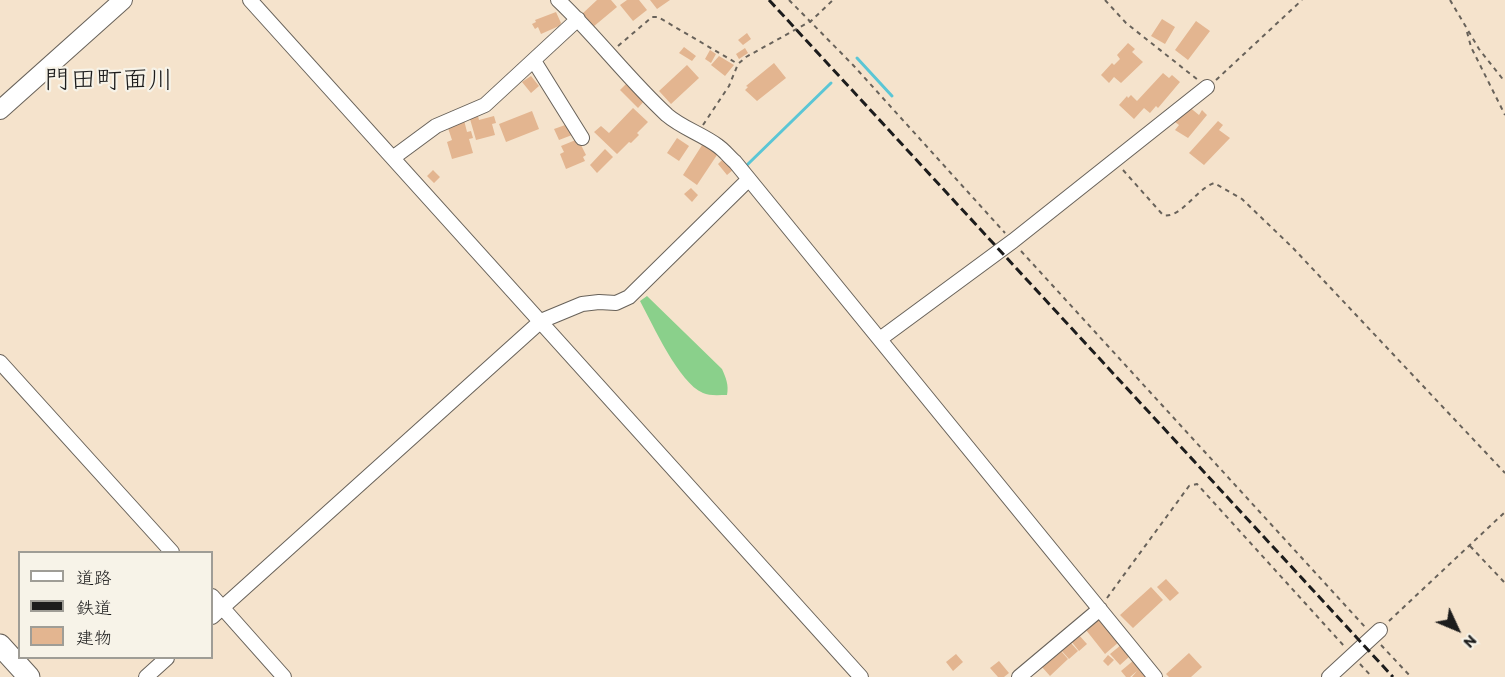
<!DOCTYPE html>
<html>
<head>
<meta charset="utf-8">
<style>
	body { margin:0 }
	#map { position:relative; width:1505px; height:677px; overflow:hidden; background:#f5e3cc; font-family:Itim,"Klee One",sans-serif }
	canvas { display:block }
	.legend { position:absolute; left:18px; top:551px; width:195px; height:108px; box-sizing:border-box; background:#f7f3e8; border:2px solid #9f9d96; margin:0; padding:8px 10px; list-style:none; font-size:18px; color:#1c1c1c }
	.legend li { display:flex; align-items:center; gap:12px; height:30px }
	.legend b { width:30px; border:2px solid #9f9d96 }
	.north { position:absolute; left:1427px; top:599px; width:60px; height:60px; -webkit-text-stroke:4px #f7f3e8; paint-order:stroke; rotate:134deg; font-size:16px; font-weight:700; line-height:24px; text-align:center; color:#1c1c1c }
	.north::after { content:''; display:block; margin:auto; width:21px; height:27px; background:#1c1c1c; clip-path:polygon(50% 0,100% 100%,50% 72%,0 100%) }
</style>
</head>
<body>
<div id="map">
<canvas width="1505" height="677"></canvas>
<ul class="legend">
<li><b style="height:8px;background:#fff"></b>道路</li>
<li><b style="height:8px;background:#1c1c1c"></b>鉄道</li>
<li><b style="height:16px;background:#e3b590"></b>建物</li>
</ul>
<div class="north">N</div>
</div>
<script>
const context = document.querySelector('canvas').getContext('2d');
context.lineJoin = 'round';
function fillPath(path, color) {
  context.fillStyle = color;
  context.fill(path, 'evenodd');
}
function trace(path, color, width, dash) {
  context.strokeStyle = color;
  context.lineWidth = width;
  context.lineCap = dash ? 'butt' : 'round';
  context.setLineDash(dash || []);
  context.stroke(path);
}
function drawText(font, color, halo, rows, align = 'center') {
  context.font = font + ' Itim,"Klee One",sans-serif';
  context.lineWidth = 4.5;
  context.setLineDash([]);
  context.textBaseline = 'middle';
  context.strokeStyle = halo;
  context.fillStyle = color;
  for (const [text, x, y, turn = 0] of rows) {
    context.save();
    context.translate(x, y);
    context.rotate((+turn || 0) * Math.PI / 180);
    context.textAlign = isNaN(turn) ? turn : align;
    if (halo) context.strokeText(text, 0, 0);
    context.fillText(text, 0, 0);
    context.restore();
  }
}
fillPath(new Path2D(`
	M647,296L722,369C726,378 729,385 727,395C719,395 709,396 703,393C679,383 653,325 640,301Z`), '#8ad08b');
trace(new Path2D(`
	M857,58L892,96
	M747,165L831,83`), '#5bc6d5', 3);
fillPath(new Path2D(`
	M597,0H611L617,7L593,27L582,14Z
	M627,0H639L647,10L633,21L620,5Z
	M650,0H670L657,9Z
	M556,12L561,23L559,26L541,34L538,27L535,29L532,24L536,22L535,20Z
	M1162,19L1175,27L1165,44L1151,36Z
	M1196,21L1210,31L1188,60L1175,50Z
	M747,33L751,39L743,45L738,40Z
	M1128,43L1135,49L1132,52L1143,62L1121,83L1114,77L1109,83L1101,75L1112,63L1114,65L1120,59L1117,55Z
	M684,47L696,56L692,61L679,53Z
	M745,48L748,53L739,59L736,54Z
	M710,50L716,54L711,63L705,59Z
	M719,56L734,65L725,76L711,65Z
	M774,63L786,78L757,101L745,90L748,87L746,86Z
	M687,65L699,78L671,104L659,91Z
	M1163,73L1169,78L1172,75L1180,82L1158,108L1156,106L1150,113L1144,108L1134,119L1119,105L1127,96L1128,98L1131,95L1137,101Z
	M531,76L539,86L531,93L522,82Z
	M628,82L645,100L638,108L620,90Z
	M1188,106L1199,115L1202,110L1207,115L1188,138L1175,130L1179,125L1175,122Z
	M633,108L648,122L637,133L639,135L631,143L629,142L617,154L594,132L601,126L609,133Z
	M532,111L539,129L506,142L499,124Z
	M478,116L479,120L494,116L496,123L492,124L495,135L476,140L470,119Z
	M464,120L467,132L471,131L473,138L469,139L473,153L452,159L447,142L452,140L447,125Z
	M1218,121L1223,125L1219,130L1230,138L1204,165L1189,153Z
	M568,124L572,135L559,140L554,129Z
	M677,138L689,146L679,161L667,153Z
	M578,139L586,155L583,157L585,161L566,169L560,154L564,152L561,146Z
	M704,142L719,152L697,185L683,175Z
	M605,149L613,157L597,173L590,165Z
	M724,158L734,169L727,175L718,164Z
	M433,170L440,177L434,183L427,176Z
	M691,188L698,195L692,202L684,194Z
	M1166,579L1179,593L1170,601L1157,587Z
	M1151,587L1163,600L1133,628L1120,615Z
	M1100,618L1120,641L1105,654L1086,630Z
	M1078,634L1087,644L1079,651L1071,641Z
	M1070,642L1078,651L1069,659L1061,650Z
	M1121,645L1130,656L1120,665L1110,654Z
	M1061,651L1068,659L1050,676L1042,667Z
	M1189,653L1202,667L1191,677H1169L1166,674Z
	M956,654L963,662L953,671L946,662Z
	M1108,655L1114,660L1108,666L1103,661Z
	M1134,660L1149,677H1132L1137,671L1130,677H1126L1121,671Z
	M999,661L1009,673L1004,677H998L990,668Z`), '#e3b590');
const minor = new Path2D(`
	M250,0L861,677
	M558,0C596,36 628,79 667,115C682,128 702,134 718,146C724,150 729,157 735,162L1155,677
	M534,61L582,138
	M394,157L436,126L485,105L578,19
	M880,339L1013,241L1207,87
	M0,362L172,552
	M212,596L284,677
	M212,617L541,321L582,304L599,302L616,303L629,297L749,179
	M146,677L167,658
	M1019,677L1100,609
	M1329,677L1380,630`);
const major = new Path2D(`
	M0,110L123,0`);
const highway = new Path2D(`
	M0,645L29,677`);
trace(minor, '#68625a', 16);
trace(major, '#68625a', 20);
trace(highway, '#68625a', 23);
trace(new Path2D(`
	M789,0L853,65L1005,233
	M1105,0L1126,23L1198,80
	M1450,0L1479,49L1505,82
	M1467,32L1471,47L1505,115
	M618,46L652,17H658L738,64
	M1216,80L1302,0
	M703,125L729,86L738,64L746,57L811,21L833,0
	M1123,170L1163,215C1181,219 1195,190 1214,183L1242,199L1293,248L1505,473
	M1021,251L1365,627
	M1470,546L1505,583
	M1107,598L1189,486L1197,484L1344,646
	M1389,621L1505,512
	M1381,645L1411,677
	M1360,664L1372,677`), '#68625a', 2, [4.5, 4.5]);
trace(minor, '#fff', 14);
trace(major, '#fff', 18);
trace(highway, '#fff', 21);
trace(new Path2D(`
	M769,0L1393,677`), '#1c1c1c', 3, [9, 4.5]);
drawText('26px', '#1c1c1c', '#f7f3e8', [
	["門田町面川",109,81]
]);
</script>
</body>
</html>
